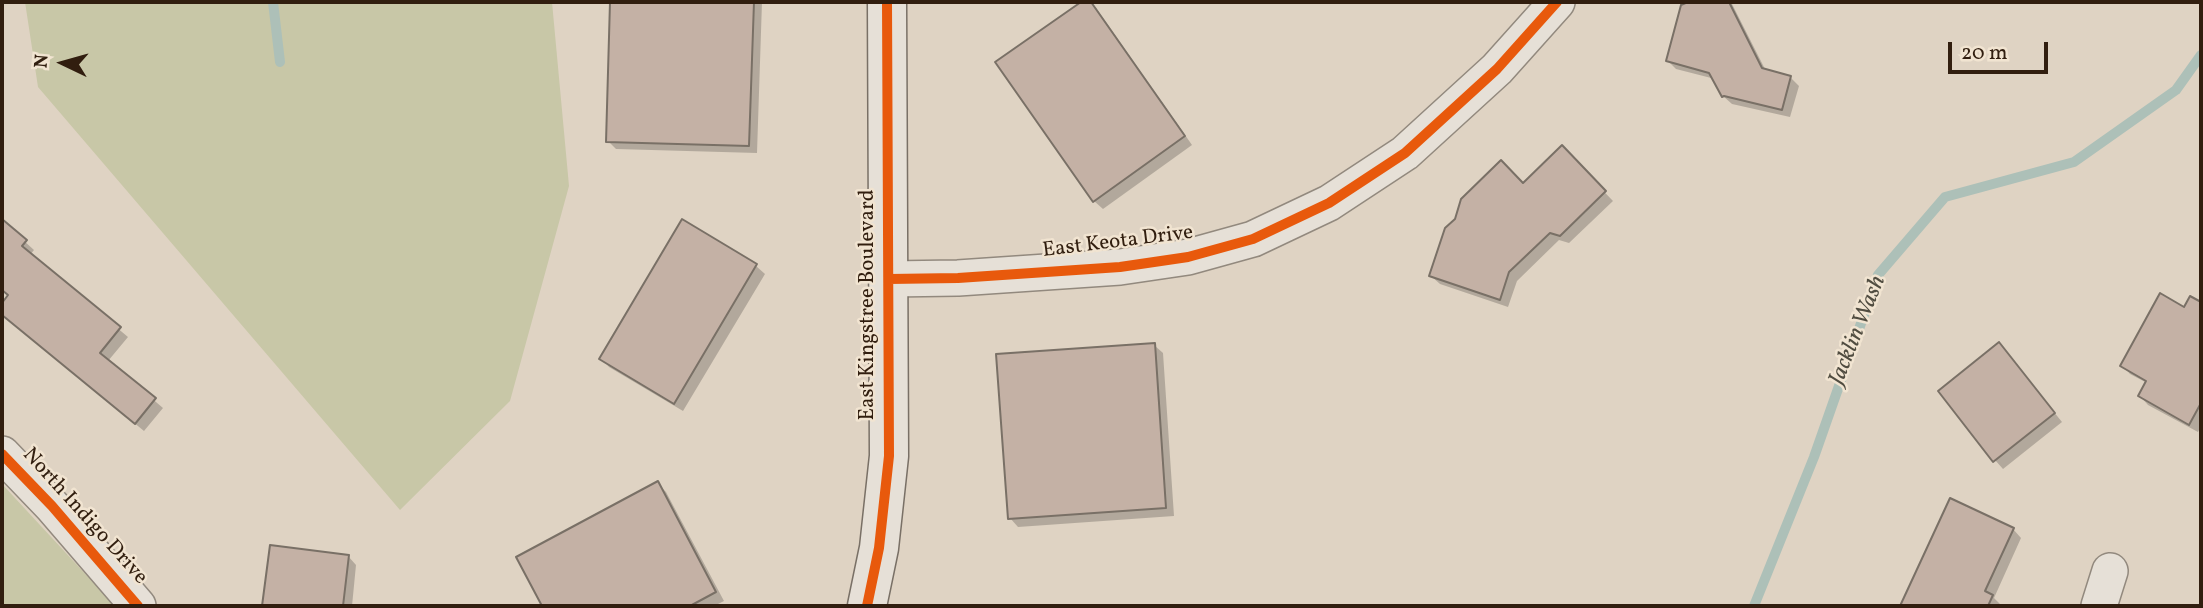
<!DOCTYPE html>
<html>
<head>
<meta charset="utf-8">
<style>
	body { margin:0 }
	#map { position:relative; width:2203px; height:608px; overflow:hidden; background:#dfd3c3; font-family:Vollkorn,serif }
	canvas { display:block }
	.frame { position:absolute; inset:0; border:4px solid #311e0f; pointer-events:none }
	.north { position:absolute; left:28px; top:28px; width:70px; height:70px; -webkit-text-stroke:5px #f1e4d1; paint-order:stroke; rotate:275deg; font-size:19px; font-weight:700; line-height:28px; text-align:center; color:#311e0f }
	.north::after { content:''; display:block; margin:auto; width:24px; height:32px; background:#311e0f; clip-path:polygon(50% 0,100% 100%,50% 72%,0 100%) }
	.scale { position:absolute; left:1948px; top:42px; width:100px; height:32px; box-sizing:border-box; border:4px solid #311e0f; border-top:0; padding-left:9px; font-size:21px; line-height:24px; white-space:nowrap; color:#311e0f; -webkit-text-stroke:5px #f1e4d1; paint-order:stroke }
</style>
</head>
<body>
<div id="map">
<canvas width="2203" height="608"></canvas>
<div class="frame"></div>
<div class="north">N</div>
<div class="scale">20 m</div>
</div>
<script>
const context = document.querySelector('canvas').getContext('2d');
context.lineJoin = 'round';
function fillPath(path, color) {
  context.fillStyle = color;
  context.fill(path, 'evenodd');
}
function trace(path, color, width, dash) {
  context.strokeStyle = color;
  context.lineWidth = width;
  context.lineCap = dash ? 'butt' : 'round';
  context.setLineDash(dash || []);
  context.stroke(path);
}
function drawText(font, color, halo, rows, align = 'center') {
  context.font = font + ' Vollkorn,serif';
  context.lineWidth = 5;
  context.setLineDash([]);
  context.textBaseline = 'middle';
  context.strokeStyle = halo;
  context.fillStyle = color;
  for (const [text, x, y, turn = 0] of rows) {
    context.save();
    context.translate(x, y);
    context.rotate((+turn || 0) * Math.PI / 180);
    context.textAlign = isNaN(turn) ? turn : align;
    if (halo) context.strokeText(text, 0, 0);
    context.fillText(text, 0, 0);
    context.restore();
  }
}
fillPath(new Path2D(`
	M25,2H552L569,186L510,401L400,510L38,87Z
	M2,484L115,606H2Z`), '#c8c7a7');
fillPath(new Path2D(`
	M612,2H762L757,153L616,149L608,141Z
	M1084,2H1090L1096,8L1192,145L1103,209L1094,201L997,63Z
	M1691,2H1731L1766,71L1790,77L1799,86L1790,117L1732,104L1723,96L1715,79L1676,69L1668,61L1682,6Z
	M1562,148L1613,201L1569,243L1559,240L1517,281L1508,307L1440,284L1431,276Z
	M2,221L34,250L30,255L128,337L108,361L163,408L144,431L2,314V306L10,296L2,289Z
	M683,222L756,266L765,274L683,411L609,367L601,358Z
	M2191,298L2201,304V426L2198,432L2148,405L2140,396L2147,383L2130,374L2122,365L2185,310Z
	M1999,344L2062,422L2003,469L1995,460Z
	M1154,345L1163,353L1174,516L1018,527L1010,518Z
	M658,484L666,492L724,601L714,606H544L519,558Z
	M1951,501L2013,529L2021,538L1994,598L2001,605L1902,606Z
	M271,547L348,556L356,565L352,606H264Z`), '#0003');
trace(new Path2D(`
	M273,2L280,62
	M1754,606L1814,457L1878,275L1945,197L2074,162L2176,90L2201,55`), '#adc0b8', 10);
const building = new Path2D(`
	M610,2H754L749,146L606,142Z
	M1081,2H1091L1185,136L1093,202L995,62Z
	M1688,2H1729L1762,68L1791,76L1782,110L1724,96L1722,97L1709,73L1666,61L1681,5Z
	M1562,145L1606,191L1560,236L1550,233L1509,272L1500,300L1429,276L1445,228L1455,219L1461,199L1501,160L1523,183Z
	M2,219L27,240L22,246L121,327L100,353L156,398L135,424L2,315V303L8,295L2,290Z
	M682,219L757,264L674,404L599,359Z
	M2160,293L2184,307L2190,296L2201,302V403L2189,425L2138,396L2146,381L2120,366Z
	M1999,342L2055,413L1993,462L1938,391Z
	M1155,343L1166,508L1008,519L996,354Z
	M658,481L716,592L690,606H542L516,557Z
	M1950,498L2014,528L1985,591L1993,595L1988,606H1900Z
	M270,545L349,555L343,606H262Z`);
fillPath(building, '#c4b1a5');
trace(building, '#797066', 2);
const street = new Path2D(`
	M889,279L958,278L1120,267L1188,257L1253,239L1329,203L1405,153L1497,69L1557,2
	M2,454L52,506L138,606
	M2099,606L2110,571`);
const secondary = new Path2D(`
	M867,606L879,548L889,456L887,2`);
trace(street, '#92897e', 38);
trace(secondary, '#797066', 41);
trace(street, '#e6e0d7', 35);
trace(secondary, '#e6e0d7', 38);
trace(new Path2D(`
	M889,279L958,278L1120,267L1188,257L1253,239L1329,203L1405,153L1497,69L1557,2
	M2,454L52,506L138,606
	M867,606L879,548L889,456L887,2`), '#e8590c', 10);
drawText('21px', '#311e0f', '#f1e4d1', [
	["East Keota Drive",1118,243,-7],
	["East Kingstree Boulevard",869,305,-90],
	["North Indigo Drive",84,517,48]
]);
drawText('italic 23px', '#504c40', '#f1e4d1', [
	["Jacklin Wash",1859,331,-68]
]);
</script>
</body>
</html>
